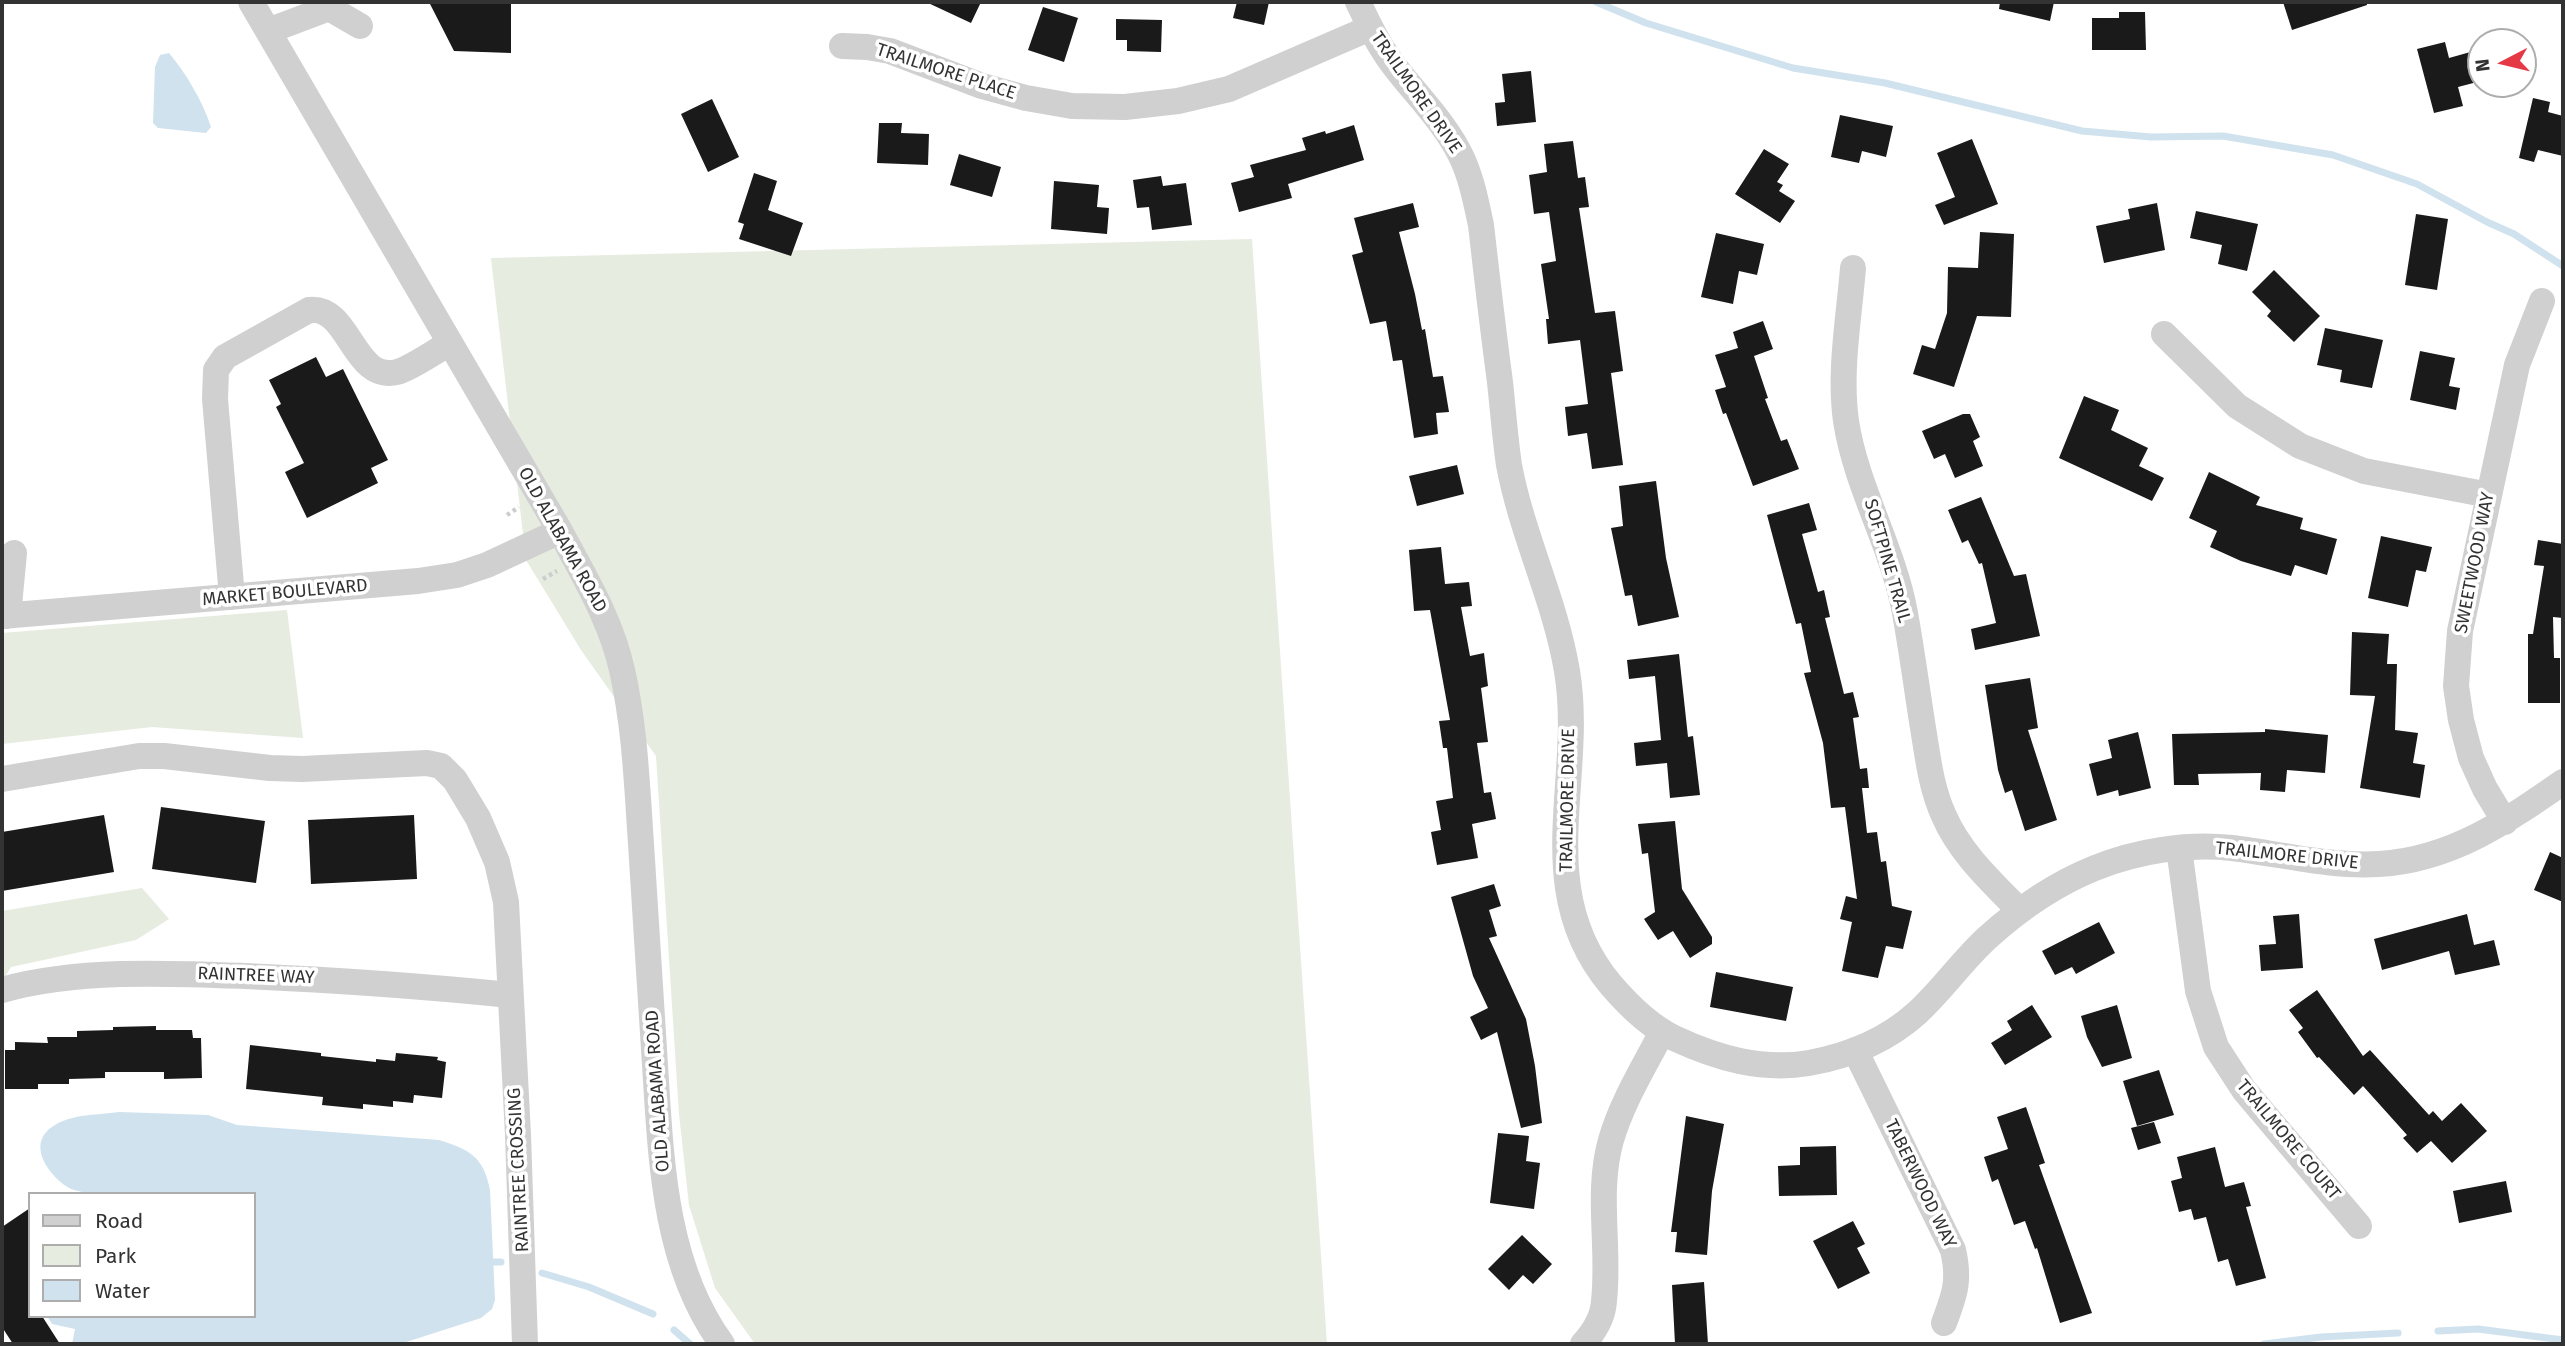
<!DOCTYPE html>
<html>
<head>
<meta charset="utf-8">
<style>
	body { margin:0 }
	#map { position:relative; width:2565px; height:1346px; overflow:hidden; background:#fff; font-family:"Fira Sans",sans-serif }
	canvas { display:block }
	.frame { position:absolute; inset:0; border:4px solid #333; pointer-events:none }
	.legend { position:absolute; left:28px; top:1192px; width:228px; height:126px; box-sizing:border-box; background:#fff; border:2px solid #adadad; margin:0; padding:9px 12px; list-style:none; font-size:21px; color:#333 }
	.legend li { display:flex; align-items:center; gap:14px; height:35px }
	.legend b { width:35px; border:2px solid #adadad }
	.north { position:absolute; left:2467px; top:28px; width:70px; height:70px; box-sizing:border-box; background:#fff; border:2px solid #adadad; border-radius:50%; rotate:263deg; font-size:19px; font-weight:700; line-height:28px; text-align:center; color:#333 }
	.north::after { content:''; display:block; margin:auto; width:24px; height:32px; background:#e63946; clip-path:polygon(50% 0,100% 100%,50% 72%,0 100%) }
</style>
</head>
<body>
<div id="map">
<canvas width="2565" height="1346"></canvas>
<div class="frame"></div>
<ul class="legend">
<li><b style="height:9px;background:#d0d0d0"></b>Road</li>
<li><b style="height:19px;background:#e6ecdf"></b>Park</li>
<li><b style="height:19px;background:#cfe2ee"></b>Water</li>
</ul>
<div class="north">N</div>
</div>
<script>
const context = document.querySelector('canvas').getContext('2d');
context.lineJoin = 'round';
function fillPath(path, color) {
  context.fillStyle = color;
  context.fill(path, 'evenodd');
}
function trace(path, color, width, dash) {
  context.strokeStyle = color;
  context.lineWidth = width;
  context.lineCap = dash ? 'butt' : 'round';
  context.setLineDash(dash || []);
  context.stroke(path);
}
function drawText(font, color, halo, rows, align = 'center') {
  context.font = font + ' "Fira Sans",sans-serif';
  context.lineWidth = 7;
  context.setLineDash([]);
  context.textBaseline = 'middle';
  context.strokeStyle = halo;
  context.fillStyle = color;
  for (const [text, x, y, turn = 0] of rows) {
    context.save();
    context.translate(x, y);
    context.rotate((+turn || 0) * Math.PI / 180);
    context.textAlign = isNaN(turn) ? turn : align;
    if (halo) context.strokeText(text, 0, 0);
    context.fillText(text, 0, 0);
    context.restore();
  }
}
fillPath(new Path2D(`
	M1252,239L1327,1344H755L715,1288L689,1205L679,1114L656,756L581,650L526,560L491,258Z
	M287,610L303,738L152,727L2,744V633Z
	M142,888L169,919L136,940L11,967L2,982V911Z`), '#e6ecdf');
fillPath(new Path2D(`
	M169,53C186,73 203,102 211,127L206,133L158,128L153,123L155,67L160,55Z
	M119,1112L208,1115L237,1125L439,1140C469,1149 484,1157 490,1190L495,1300L492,1309L481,1318L400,1344H72L75,1329L52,1324L47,1316H254V1194H86C80,1190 72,1191 66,1186C46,1172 26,1142 55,1125C72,1114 99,1115 119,1112Z`), '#cfe2ee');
trace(new Path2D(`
	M1596,2L1646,23L1793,68L1885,83L2082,131L2151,137L2223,136L2333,155L2417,184L2487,222L2514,234L2563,266
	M494,1262H501
	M542,1273L589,1287L653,1314
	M674,1330L690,1344
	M2438,1331L2478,1329L2563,1340
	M2264,1344L2321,1337L2398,1333`), '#cfe2ee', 7);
fillPath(new Path2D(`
	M429,2H511V53L454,51Z
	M926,2H981L971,23Z
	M1237,2H1269L1264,25L1233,18Z
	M2000,2H2054L2050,21L1999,9Z
	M2283,2H2367V5L2292,30Z
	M1043,7L1078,18L1064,62L1028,50Z
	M2119,12H2145L2146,50H2092V18H2119Z
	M1116,19L1162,20L1161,52L1127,51V40H1116Z
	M2445,42L2449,58L2474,51L2481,81L2458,87L2463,106L2434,113L2417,49Z
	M1531,71L1536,122L1497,126L1495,103L1505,102L1502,74Z
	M2533,98L2550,102L2548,112L2563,116V156L2538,150L2534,162L2519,158Z
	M712,99L739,157L708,172L681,114Z
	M1840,115L1893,126L1886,157L1862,151L1859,163L1831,157Z
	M879,123H902L901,133L929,134L928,165L877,163Z
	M1354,125L1364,160L1288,184L1292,198L1239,212L1231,183L1254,177L1250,165L1306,150L1302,138L1325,131L1326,134Z
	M1972,139L1998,204L1944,225L1935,205L1955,197L1937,153Z
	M1573,141L1578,178L1585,177L1589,207L1579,208L1595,313L1615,311L1623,371L1611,373L1623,465L1592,469L1587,433L1568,436L1565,407L1588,404L1580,340L1548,344L1546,319H1549L1541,264L1556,261L1549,212L1534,214L1529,175L1547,172L1544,144Z
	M1764,149L1789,164L1777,182L1783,185L1779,191L1795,201L1780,223L1735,194Z
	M959,154L1001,167L992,197L950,185Z
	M754,173L777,181L768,210L803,223L791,256L739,239L744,224L738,222Z
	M1161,176L1163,186L1186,183L1192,225L1152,230L1149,207L1137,208L1133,180Z
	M1054,181L1099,185L1097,207L1109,208L1107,234L1051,229Z
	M1413,203L1419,227L1399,232L1415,294L1422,330L1425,329L1433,377L1443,376L1449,412L1436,413L1438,434L1414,438L1402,360L1393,361L1386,321L1370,324L1352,255L1363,252L1354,218Z
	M2157,203L2165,250L2104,263L2096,226L2130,219L2128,209Z
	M2196,211L2258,224L2247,271L2218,264L2222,245L2190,238Z
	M2416,214L2448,219L2437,290L2405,285Z
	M1980,232L2014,234L2011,317L1977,316L1954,387L1913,374L1922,345L1935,349L1947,313L1948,267L1978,268Z
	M1716,233L1764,244L1757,275L1739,271L1733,304L1701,297Z
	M2274,270L2320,316L2294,342L2267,316L2271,311L2252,292Z
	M1763,321L1773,349L1754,356L1768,398L1765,399L1781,441L1787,439L1799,469L1753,486L1726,413L1723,414L1715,390L1726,387L1715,355L1738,348L1733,332Z
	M2325,328L2383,340L2372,388L2340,382L2342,370L2317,365Z
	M2420,351L2455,358L2449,386L2460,388L2456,410L2410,400Z
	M316,357L326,377L343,369L388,460L371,468L378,483L307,518L285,472L304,463L276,407L281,404L269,380Z
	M2084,396L2119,410L2111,430L2148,448L2139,466L2164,478L2152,501L2059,458Z
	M1963,414H1970L1980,437L1973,441L1983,466L1955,478L1945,454L1934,459L1922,431Z
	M1457,465L1464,494L1417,506L1409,476Z
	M2209,472L2260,497L2256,505L2303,518L2300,529L2337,539L2327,575L2295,565L2291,576L2241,561L2210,547L2217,531L2189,518Z
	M1656,481L1666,558L1679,617L1638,626L1632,595L1625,596L1611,528L1623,526L1619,486Z
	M1981,497L2014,576L2026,574L2040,636L1975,650L1971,629L1996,623L1982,563L1979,564L1968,540L1962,543L1948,510Z
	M1809,503L1817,530L1802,534L1818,592L1824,590L1830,617L1825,618L1844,694L1853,692L1859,717L1853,718L1860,769L1867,768L1869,788H1862L1867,833L1877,832L1881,862L1886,861L1892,906L1912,911L1903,949L1886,946L1878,978L1842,971L1852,922L1840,919L1846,896L1857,899L1845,807L1831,808L1823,743L1804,673L1811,672L1801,623L1796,624L1767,515Z
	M2381,536L2432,547L2426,572L2416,570L2408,607L2368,598Z
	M2538,540L2563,544V618L2553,617L2554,658H2560V703H2528V634H2533L2544,566L2534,565Z
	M1441,547L1445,584L1469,582L1472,606L1461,607L1470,656L1484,653L1488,686L1481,688L1488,742L1477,743L1484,793L1491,792L1496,819L1472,824L1478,858L1437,865L1431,832L1441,830L1436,801L1453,798L1447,748H1443L1439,721L1450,720L1430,610L1414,611L1409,550Z
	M2352,632L2389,634L2387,664H2397L2395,730L2418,733L2413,763L2425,765L2420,798L2360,788L2375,696L2350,695Z
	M1679,654L1688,737L1693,736L1700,795L1670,798L1667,763L1636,766L1634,743L1661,740L1655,676L1629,679L1627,660Z
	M2030,678L2038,728L2028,730L2057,820L2025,831L2012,790L2005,793L1998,770L1985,685Z
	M2265,729L2328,735L2325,773L2287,770L2285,792L2260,790L2261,773L2198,774L2199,785H2174L2172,734L2265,732Z
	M2138,732L2151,788L2119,796L2118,790L2097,796L2089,764L2112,758L2108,740Z
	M161,807L265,821L256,883L152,869Z
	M104,815L114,872L2,891V832Z
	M414,815L417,879L311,884L308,820Z
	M1675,821L1682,889L1712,937V944L1690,958L1673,931L1658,940L1644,919L1655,912L1648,853L1642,854L1638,824Z
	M2550,852L2563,858V902L2534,890Z
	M1494,884L1501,906L1489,910L1497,936L1489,938L1526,1019L1535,1066L1542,1123L1521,1128L1497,1032L1481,1040L1470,1017L1488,1008L1473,976L1451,897Z
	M2299,914L2303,968L2261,971L2259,945L2276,944L2273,916Z
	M2467,914L2474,945L2494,940L2500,965L2455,975L2449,951L2382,970L2374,939Z
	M2099,922L2115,953L2076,974L2072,967L2055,975L2042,951Z
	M1716,972L1793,987L1786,1021L1710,1007Z
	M2317,990L2363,1056L2370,1050L2429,1115L2433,1111L2442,1121L2461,1103L2487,1131L2452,1163L2431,1141L2417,1153L2403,1138L2407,1135L2363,1086L2354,1095L2319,1057L2317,1058L2298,1032L2303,1028L2289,1010Z
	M2032,1005L2052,1037L2005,1065L1991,1043L2012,1030L2007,1021Z
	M2117,1005L2132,1058L2102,1067L2087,1037L2081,1016Z
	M156,1026V1030H192L193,1038H201L202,1078L164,1079V1072H105V1078L69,1079V1084H38V1089H5V1050H15V1042L48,1043L47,1037H77V1031L113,1030V1027Z
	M250,1045L321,1053V1056L376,1062V1059L395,1061L396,1053L438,1057L437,1060L446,1062L442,1098L414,1095L413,1103L393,1101V1107L363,1104V1109L322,1105L323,1097L246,1089Z
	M2159,1070L2174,1115L2137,1126L2123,1081Z
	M2026,1107L2045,1163L2039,1165L2092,1313L2060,1323L2037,1248L2035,1249L2025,1221L2014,1225L1998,1179L1992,1182L1984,1157L2008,1149L1997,1117Z
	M1686,1116L1724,1124L1712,1191L1707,1255L1675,1252L1677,1232H1671Z
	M2154,1122L2161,1143L2138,1150L2131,1128Z
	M1498,1133L1529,1136L1526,1161L1540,1163L1534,1209L1490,1203Z
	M1836,1146L1837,1195L1779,1196L1778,1166L1800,1165V1147Z
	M2215,1147L2225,1187L2244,1182L2251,1206L2246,1207L2266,1278L2236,1286L2228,1259L2218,1262L2206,1217L2194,1220L2191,1209L2179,1212L2171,1181L2182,1178L2177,1157Z
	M2506,1181L2512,1212L2459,1223L2453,1191Z
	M30,1208V1316H42L60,1344H13L2,1327V1227Z
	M1853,1221L1865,1244L1857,1248L1870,1273L1838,1289L1813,1241Z
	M1522,1235L1552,1264L1533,1284L1523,1275L1509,1290L1488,1269Z
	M1704,1282L1708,1344H1675L1672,1285Z`), '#1a1a1a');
trace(new Path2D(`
	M507,515L519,507
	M543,579L557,571`), '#cdcdcd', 4.5, [3.5, 3.5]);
trace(new Path2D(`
	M251,2L560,531C584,576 611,620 622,670C635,727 637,786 641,844C646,917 650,991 655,1065C661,1159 664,1265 722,1344
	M1358,2C1368,23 1378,44 1392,63C1415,94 1445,122 1462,158C1472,180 1476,202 1481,225C1487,278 1493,330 1500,382C1503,410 1505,438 1509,465C1522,535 1555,600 1567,671C1585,779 1530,889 1611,985C1629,1006 1649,1026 1674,1038C1717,1058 1761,1071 1809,1063C1848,1056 1887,1040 1917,1013C1942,990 1962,961 1987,938C2019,909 2055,884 2095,868C2137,851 2187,843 2232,848C2281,854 2330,867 2379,864C2451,860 2507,821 2563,782
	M268,31L329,8L360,26
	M842,46L867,47L890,51L982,86L1026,98L1072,106L1125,107L1178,101L1229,89L1370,28
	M1853,268C1849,318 1839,371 1846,421C1856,487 1893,547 1905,613C1912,652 1917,690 1923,728C1928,758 1931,788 1944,816C1960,853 1991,881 2019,910
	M2164,334L2237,406L2300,446L2364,471L2489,495
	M232,597L215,399L216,370L225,357L309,310C350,305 353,383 397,372C410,369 437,350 450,343
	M2,616L418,581L457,575L487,565L560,531
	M8,616L14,553
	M2,779L139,756H164L270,768L302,769L427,763L441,766L455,780L478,818L497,862L506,902L518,1135L525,1344
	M2505,822L2485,789L2471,758L2461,720L2456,686L2460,631L2517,365L2542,301
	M2179,848L2198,991L2216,1047L2244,1090L2359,1226
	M2,990C76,969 168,973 245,976C334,980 422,986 510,995
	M1855,1050L1953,1250C1960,1280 1955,1294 1944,1323
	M1583,1344C1594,1332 1603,1318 1604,1301C1610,1248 1596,1192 1611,1140C1622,1102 1644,1067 1662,1032`), '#d0d0d0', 26);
drawText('18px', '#333', '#fff', [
	["TRAILMORE PLACE",946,72,18],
	["TRAILMORE DRIVE",1416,93,55],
	["OLD ALABAMA ROAD",562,540,61],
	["SOFTPINE TRAIL",1887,561,74],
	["SWEETWOOD WAY",2475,563,-79],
	["MARKET BOULEVARD",285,593,-5],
	["TRAILMORE DRIVE",1568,800,-89],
	["TRAILMORE DRIVE",2287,856,6],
	["RAINTREE WAY",256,976,2],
	["OLD ALABAMA ROAD",658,1091,-94],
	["TRAILMORE COURT",2288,1140,50],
	["RAINTREE CROSSING",519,1170,-93],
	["TABERWOOD WAY",1920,1184,64]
]);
</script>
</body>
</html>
